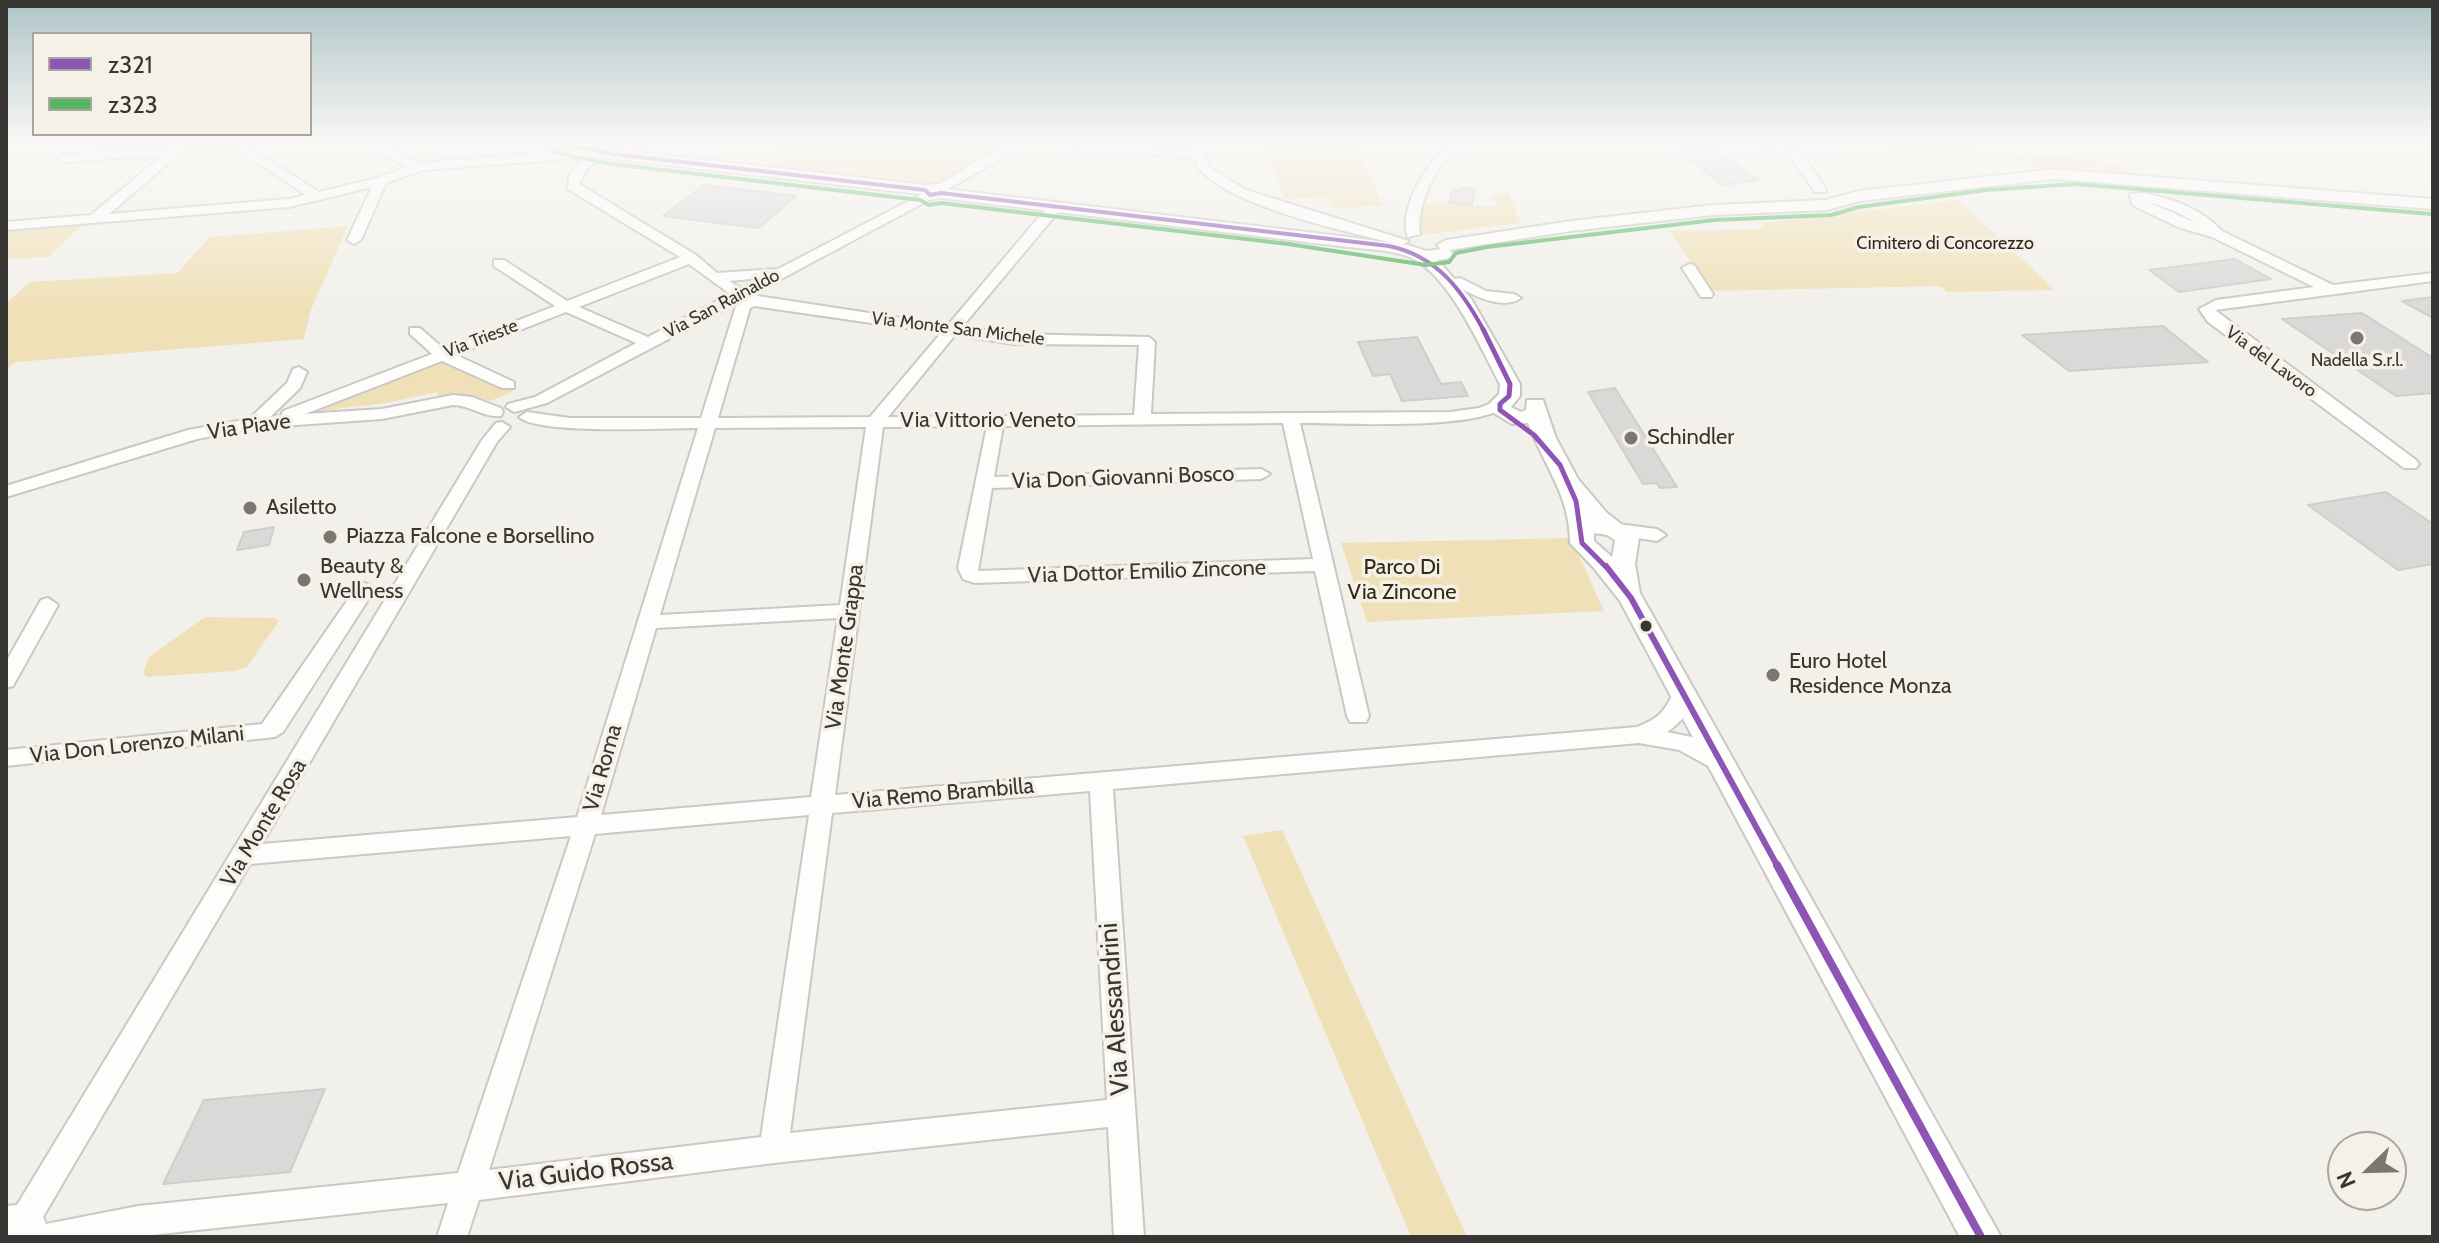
<!DOCTYPE html>
<html>
<head>
<meta charset="utf-8">
<style>
	body { margin:0 }
	#map { position:relative; width:2439px; height:1243px; overflow:hidden; background:#f2f0ea; font-family:Cabin,sans-serif }
	canvas { display:block }
	.frame { position:absolute; inset:0; border:8px solid #383632; pointer-events:none }
	.legend { position:absolute; left:32px; top:32px; width:280px; height:104px; box-sizing:border-box; background:#f5f1e7; border:2px solid #a9a69f; margin:0; padding:10px 14px; list-style:none; font-size:24px; color:#383632 }
	.legend li { display:flex; align-items:center; gap:16px; height:40px }
	.legend b { width:40px; border:2px solid #a9a69f }
	.north { position:absolute; left:2327px; top:1131px; width:80px; height:80px; box-sizing:border-box; background:#f5f1e7; border:2px solid #a9a69f; border-radius:50%; rotate:247deg; font-size:22px; font-weight:700; line-height:32px; text-align:center; color:#383632 }
	.north::after { content:''; display:block; margin:auto; width:28px; height:36px; background:#797772; clip-path:polygon(50% 0,100% 100%,50% 72%,0 100%) }
</style>
</head>
<body>
<div id="map">
<canvas width="2439" height="1243"></canvas>
<div class="frame"></div>
<ul class="legend">
<li><b style="height:10px;background:#8e54b6"></b>z321</li>
<li><b style="height:10px;background:#56b760"></b>z323</li>
</ul>
<div class="north">N</div>
</div>
<script>
const context = document.querySelector('canvas').getContext('2d');
context.lineJoin = 'round';
function fillPath(path, color) {
  context.fillStyle = color;
  context.fill(path, 'evenodd');
}
function trace(path, color, width, dash) {
  context.strokeStyle = color;
  context.lineWidth = width;
  context.lineCap = dash ? 'butt' : 'round';
  context.setLineDash(dash || []);
  context.stroke(path);
}
function drawText(font, color, halo, rows, align = 'center') {
  context.font = font + ' Cabin,sans-serif';
  context.lineWidth = 7;
  context.setLineDash([]);
  context.textBaseline = 'middle';
  context.strokeStyle = halo;
  context.fillStyle = color;
  for (const [text, x, y, turn = 0] of rows) {
    context.save();
    context.translate(x, y);
    context.rotate((+turn || 0) * Math.PI / 180);
    context.textAlign = isNaN(turn) ? turn : align;
    if (halo) context.strokeText(text, 0, 0);
    context.fillText(text, 0, 0);
    context.restore();
  }
}
fillPath(new Path2D(`
	M195,142H226L242,153L207,163L165,164Z
	M777,142H955L998,149L939,184L921,187L769,169Z
	M1264,142H1353L1378,194L1375,195H1378L1383,206L1333,208L1329,197L1285,199Z
	M1881,142H1897L1910,148L1927,142H1962L1964,146L1990,156C1954,165 1909,159 1873,146Z
	M2023,154C2044,155 2120,159 2132,172L2127,175C2119,174 2110,171 2102,170C2077,167 2031,175 2012,159Z
	M1509,194L1521,223L1420,235L1422,203L1496,207L1493,195Z
	M1958,200L2055,290L1947,292L1941,286L1711,291L1669,231L1764,229L1762,223Z
	M85,222L48,257L6,259V228Z
	M348,226L310,312L304,339L16,362L6,369V303L30,282L177,273L210,237Z
	M440,359L514,391L490,401L478,397L440,398L437,392L381,404L341,408L313,416L309,415V410Z
	M1571,538L1604,611L1367,622L1341,543Z
	M205,617L276,618L279,621L247,667L235,671L147,677L143,674L149,657Z
	M1282,830L1467,1237H1411L1243,836Z`), '#f0e0b7');
const building = new Path2D(`
	M1712,147L1759,180L1723,185L1677,151Z
	M704,185L796,196L759,228L663,216Z
	M1460,188L1475,189L1472,205L1449,203L1452,190L1459,191Z
	M2235,259L2271,279L2179,292L2149,270Z
	M2433,297V318L2402,301Z
	M2362,313L2433,358V393L2396,396L2282,319Z
	M2163,326L2208,362L2069,371L2022,335Z
	M1417,337L1441,384L1461,382L1468,396L1402,401L1390,374L1373,376L1358,342Z
	M1615,388L1677,487L1660,488L1657,483L1643,484L1588,392Z
	M2386,492L2433,524V564L2398,570L2308,505Z
	M274,527L269,545L237,550L244,532Z
	M325,1089L290,1172L163,1184L204,1100Z`);
fillPath(building, '#dbd9d7');
trace(building, '#d0cecd', 2);
const minor = new Path2D(`
	M180,142H193L109,214L289,199L306,195L226,142H240L319,192L377,178L407,167L363,142H377L418,163L573,150L591,152L601,148L607,152L587,169L579,184L696,255L717,273L778,269L928,191L933,192V198L751,295L948,325L1049,205H1059V211L962,327L1014,334L1149,337L1155,342L1151,414L1450,412L1479,408L1499,400L1507,405C1481,431 1341,423 1300,423L1369,716L1366,722H1350L1347,716L1315,571L975,583L963,579L958,568L987,426L883,427L835,795L1637,727C1664,716 1664,710 1677,687H1691L1695,692C1691,710 1682,722 1667,732L1692,737L1729,759L1732,765L1729,771L1721,773L1679,750L1639,743L1113,789L1144,1237H1114L1108,1127L774,1163L479,1200L467,1237H437L448,1203L133,1237L6,1236V1206L17,1205L482,440L496,423L502,422L510,427L497,442L262,844L577,817L698,428C666,428 538,435 519,417L527,412L570,418H701L736,306L741,301L547,403L514,412L506,407L508,404L535,397L636,343L566,312L456,355L514,382V388H502L442,361L305,414L382,409L453,395L472,397L501,408L503,412L501,416C484,418 470,405 453,405L382,419L254,428L197,439L6,497V486L188,430L249,419L287,383L293,369L299,367L307,372L300,388L270,417L281,416L283,411L432,354L410,334V328H420L444,349L555,306L494,266V260H504L567,301L680,257L568,189L569,176L583,158L423,170L386,183L361,240L354,244L347,240L372,187L289,207L6,230V222L91,215L163,155L64,162L58,158L60,155L173,148ZM689,264L730,294L648,337L579,307ZM761,278L741,288L729,281ZM754,306L941,333L870,417L718,418L750,308ZM955,335L1014,344L1139,345L1134,415L888,417ZM1283,423L1313,559L978,571L992,488L1261,479L1270,474L1261,469L994,477L1003,426ZM866,427L840,605L660,615L715,428ZM838,618L811,797L601,815L656,628ZM1090,791L1107,1100L790,1133L832,813ZM809,815L761,1137L489,1170L595,834ZM571,836L458,1173L138,1206L46,1224L43,1217L250,864Z
	M632,142H648L631,151H623V145Z
	M1008,142H1021L1000,160L944,191L933,188Z
	M1042,142L1192,150L1194,142H1206L1205,157L1209,167L1246,190L1409,241L1402,245C1357,234 1206,203 1193,157L1085,151Z
	M1465,142H1483C1475,148 1463,148 1454,154C1433,168 1416,209 1420,234L1408,237C1398,212 1423,169 1442,152C1448,146 1457,144 1465,142Z
	M1739,142H1786L1791,145C1780,152 1750,149 1739,142Z
	M1800,142H1815L1825,148L1815,157L1809,153L1812,149Z
	M1790,149H1798L1802,154L1826,189L1825,192H1815L1788,152Z
	M2143,193C2171,198 2202,209 2222,231L2333,285L2433,273V281L2215,310L2416,460L2419,464L2416,468H2404L2208,322L2199,309L2216,300L2314,287L2212,237L2178,227L2132,205L2130,194ZM2146,201L2175,211L2198,224Z
	M1689,264L1694,265L1713,294L1711,297H1701L1699,294L1682,268Z
	M1460,278L1486,291L1514,294L1521,298C1503,311 1472,295 1455,285V279Z
	M1618,524L1657,529L1666,535L1657,541L1611,534L1609,530L1611,526Z
	M365,583L375,589L283,732L275,737L6,766V750L262,724L358,585Z
	M48,598L58,605L13,686L6,688V662L41,600Z`);
const major = new Path2D(`
	M547,142H576L613,149L925,185L945,183L946,189L1340,236L1408,245L1426,251L1441,249L1437,245L1446,240L1571,221L1713,205L1826,200L1859,191L2054,169L2433,199V209L2054,179L1860,201L1827,210L1713,215L1571,231L1449,250L1453,254L1450,258L1438,260L1472,300L1520,384V396L1511,407L1521,412L1526,410L1527,400H1543L1556,438L1578,479L1606,512L1639,538L1635,564L1640,593L2001,1237H1960L1620,601L1593,567L1570,543C1570,495 1544,466 1528,423L1512,424L1489,410V404L1499,394L1500,384C1480,347 1448,271 1407,256C1387,249 1361,249 1340,246L941,198L930,200L920,194L613,159L549,145ZM1594,533L1607,535L1615,540L1612,557L1594,541Z`);
trace(minor, '#cac8c4', 4);
trace(major, '#cac8c4', 4);
fillPath(minor, '#fdfdfc');
fillPath(major, '#fdfdfc');
trace(new Path2D(`
	M555,142L613,154L925,190L930,195L941,193L1389,246C1437,256 1462,290 1484,331`), '#8e54b6', 4);
trace(new Path2D(`
	M1483,329L1510,384L1509,396L1500,404V410L1534,435L1560,465L1576,501L1582,543L1607,568`), '#8e54b6', 5);
trace(new Path2D(`
	M1606,566L1631,598L1778,867`), '#8e54b6', 6);
trace(new Path2D(`
	M1777,865L1981,1237`), '#8e54b6', 8);
trace(new Path2D(`
	M553,152L612,164L920,200L929,205L941,203L1288,244L1426,265L1449,262L1456,253L1487,247L1714,220L1831,215L1859,207L1986,190L2075,184L2432,214`), '#56b760', 4);
const sky = context.createLinearGradient(0, 0, 0, 316);
sky.addColorStop(0, '#afc4c7');
sky.addColorStop(0.45, '#f9f8f6');
sky.addColorStop(1, '#f9f8f600');
context.fillStyle = sky;
context.fillRect(0, 0, 2439, 316);
for (const [x, y, r, color] of [
	[2357,338,8,"#797772"],
	[1631,438,8,"#797772"],
	[250,508,8,"#797772"],
	[330,537,8,"#797772"],
	[304,580,8,"#797772"],
	[1646,626,7,"#383632"],
	[1773,675,8,"#797772"]
]) {
  const dot = new Path2D();
  dot.arc(x, y, r, 0, 2 * Math.PI);
  context.fillStyle = color;
  context.fill(dot);
  trace(dot, '#f5f1e7', 3);
}
drawText('18px', '#302917', '#f5f1e7', [
	["Cimitero di Concorezzo",1945,244]
]);
drawText('18px', '#383632', '#f5f1e7', [
	["Via San Rainaldo",722,304,-28],
	["Via Monte San Michele",958,329,7],
	["Via Trieste",481,339,-21],
	["Via del Lavoro",2271,362,36]
]);
drawText('18px', '#383632', '#f5f1e7', [
	["Nadella S.r.l.",2357,361]
]);
drawText('22px', '#383632', '#f5f1e7', [
	["Via Vittorio Veneto",988,421],
	["Via Piave",249,427,-8],
	["Via Don Giovanni Bosco",1123,478,-2],
	["Via Dottor Emilio Zincone",1147,572,-2],
	["Via Monte Grappa",845,647,-82],
	["Via Don Lorenzo Milani",137,745,-6],
	["Via Roma",603,768,-74],
	["Via Remo Brambilla",943,794,-5],
	["Via Monte Rosa",264,823,-59]
]);
drawText('22px', '#383632', '#f5f1e7', [
	["Schindler",1647,438],
	["Asiletto",266,508],
	["Piazza Falcone e Borsellino",346,537],
	["Beauty &",320,567],
	["Wellness",320,592],
	["Euro Hotel",1789,662],
	["Residence Monza",1789,687]
], 'left');
drawText('22px', '#302917', '#f5f1e7', [
	["Parco Di",1402,568],
	["Via Zincone",1402,593]
]);
drawText('26px', '#383632', '#f5f1e7', [
	["Via Alessandrini",1115,1009,-94],
	["Via Guido Rossa",586,1172,-7]
]);
</script>
</body>
</html>
